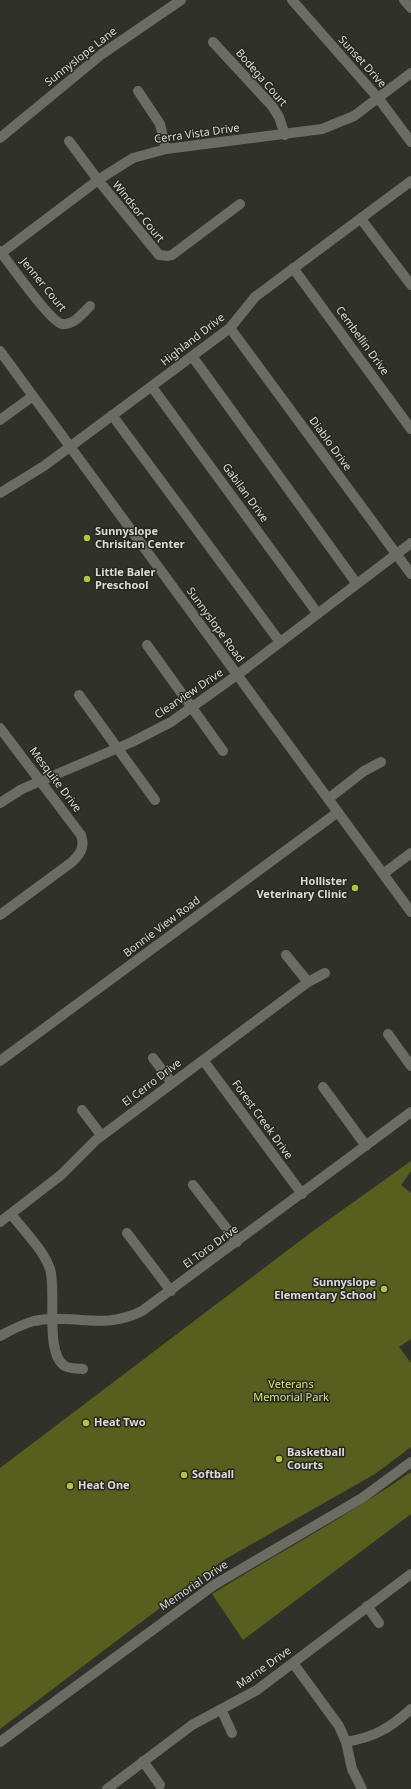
<!DOCTYPE html>
<html>
<head>
<meta charset="utf-8">
<style>
	body { margin:0 }
	canvas { display:block; background:#30322a }
</style>
</head>
<body>
<canvas width="411" height="1789"></canvas>
<script>
const context = document.querySelector('canvas').getContext('2d');
context.lineJoin = 'round';
function fillPath(path, color) {
  context.fillStyle = color;
  context.fill(path, 'evenodd');
}
function trace(path, color, width, dash) {
  context.strokeStyle = color;
  context.lineWidth = width;
  context.lineCap = dash ? 'butt' : 'round';
  context.setLineDash(dash || []);
  context.stroke(path);
}
function drawText(font, color, halo, rows, align = 'center') {
  context.font = font + ' "Noto Sans",sans-serif';
  context.lineWidth = 3;
  context.setLineDash([]);
  context.textBaseline = 'middle';
  context.strokeStyle = halo;
  context.fillStyle = color;
  for (const [text, x, y, turn = 0] of rows) {
    context.save();
    context.translate(x, y);
    context.rotate((+turn || 0) * Math.PI / 180);
    context.textAlign = isNaN(turn) ? turn : align;
    if (halo) context.strokeText(text, 0, 0);
    context.fillText(text, 0, 0);
    context.restore();
  }
}
fillPath(new Path2D(`
	M411,1161V1171L401,1185L411,1193V1339L399,1347L411,1363V1447L375,1474L222,1561L0,1729V1468L313,1231Z
	M411,1472V1514L243,1640L212,1594C278,1553 347,1516 411,1472Z`), '#575e1e');
trace(new Path2D(`
	M292,0L379,99L411,142
	M404,0L411,8
	M213,42L272,106L279,117L285,135
	M138,91L160,124L166,149
	M0,138L102,54L181,0
	M69,141L98,180L159,255L168,256L172,255L240,204
	M361,219L411,285
	M0,251C9,263 51,322 62,324C73,326 83,313 90,306
	M0,254L98,180L133,158L166,149L322,129L354,116L411,73
	M293,268L411,429
	M230,328L411,574
	M0,351L411,912
	M192,356L357,584
	M152,387L318,614
	M112,415L280,642
	M0,420L33,396
	M0,493L44,466L230,328L255,297L411,181
	M147,645L223,751
	M79,695L155,800
	M0,728L81,835C85,847 81,853 72,862L0,915
	M328,799L364,771L381,762
	M0,803L22,789L132,742L171,722L237,675L411,543
	M383,874L411,853
	M286,955L308,982
	M388,1034L411,1066
	M153,1058L172,1083
	M203,1060L302,1194
	M0,1061L338,812
	M323,1087L366,1146
	M82,1110L101,1135
	M193,1185L237,1242
	M11,1214C24,1231 43,1249 50,1269C57,1291 44,1354 65,1366C70,1369 77,1368 83,1369
	M0,1222L61,1175L96,1140L308,982L325,973
	M127,1233L171,1291
	M0,1336C11,1330 22,1324 34,1321C72,1313 103,1331 142,1311L411,1112
	M367,1606L379,1623
	M293,1663L339,1726L346,1742L352,1769L362,1789
	M221,1709L232,1733
	M0,1742L214,1585L362,1498L411,1462
	M346,1742C374,1737 389,1729 411,1709
	M143,1761L160,1785
	M107,1789L192,1725L257,1690L411,1574`), '#6b6c63', 10);
for (const [x, y, r, color] of [
	[87,538,4,"#b4c24a"],
	[87,579,4,"#b4c24a"],
	[355,888,4,"#b4c24a"],
	[384,1289,4,"#b4c24a"],
	[86,1423,4,"#b4c24a"],
	[279,1459,4,"#b4c24a"],
	[184,1475,4,"#b4c24a"],
	[70,1486,4,"#b4c24a"]
]) {
  const dot = new Path2D();
  dot.arc(x, y, r, 0, 2 * Math.PI);
  context.fillStyle = color;
  context.fill(dot);
  trace(dot, '#262820', 1.5);
}
drawText('11px', '#dadbd6', '#262820', [
	["Sunnyslope Lane",81,57,-38],
	["Sunset Drive",362,62,48],
	["Bodega Court",261,78,49],
	["Cerra Vista Drive",197,134,-8],
	["Windsor Court",138,212,51],
	["Jenner Court",43,285,51],
	["Highland Drive",193,340,-38],
	["Cembellin Drive",362,341,54],
	["Diablo Drive",330,444,54],
	["Gabilan Drive",245,493,54],
	["Sunnyslope Road",215,625,54],
	["Clearview Drive",189,694,-34],
	["Mesquite Drive",55,780,53],
	["Bonnie View Road",162,927,-37],
	["El Cerro Drive",152,1083,-37],
	["Forest Creek Drive",262,1120,54],
	["El Toro Drive",211,1247,-36],
	["Memorial Drive",194,1586,-34],
	["Marne Drive",264,1668,-35]
]);
drawText('bold 11px', '#dadbd6', '#262820', [
	["Sunnyslope",95,532],
	["Chrisitan Center",95,545],
	["Little Baler",95,573],
	["Preschool",95,586],
	["Hollister",347,882,"right"],
	["Veterinary Clinic",347,895,"right"],
	["Sunnyslope",376,1283,"right"],
	["Elementary School",376,1296,"right"],
	["Heat Two",94,1423],
	["Basketball",287,1453],
	["Courts",287,1466],
	["Softball",192,1475],
	["Heat One",78,1486]
], 'left');
drawText('11px', '#d7e678', '#262820', [
	["Veterans",291,1385],
	["Memorial Park",291,1398]
]);
</script>
</body>
</html>
